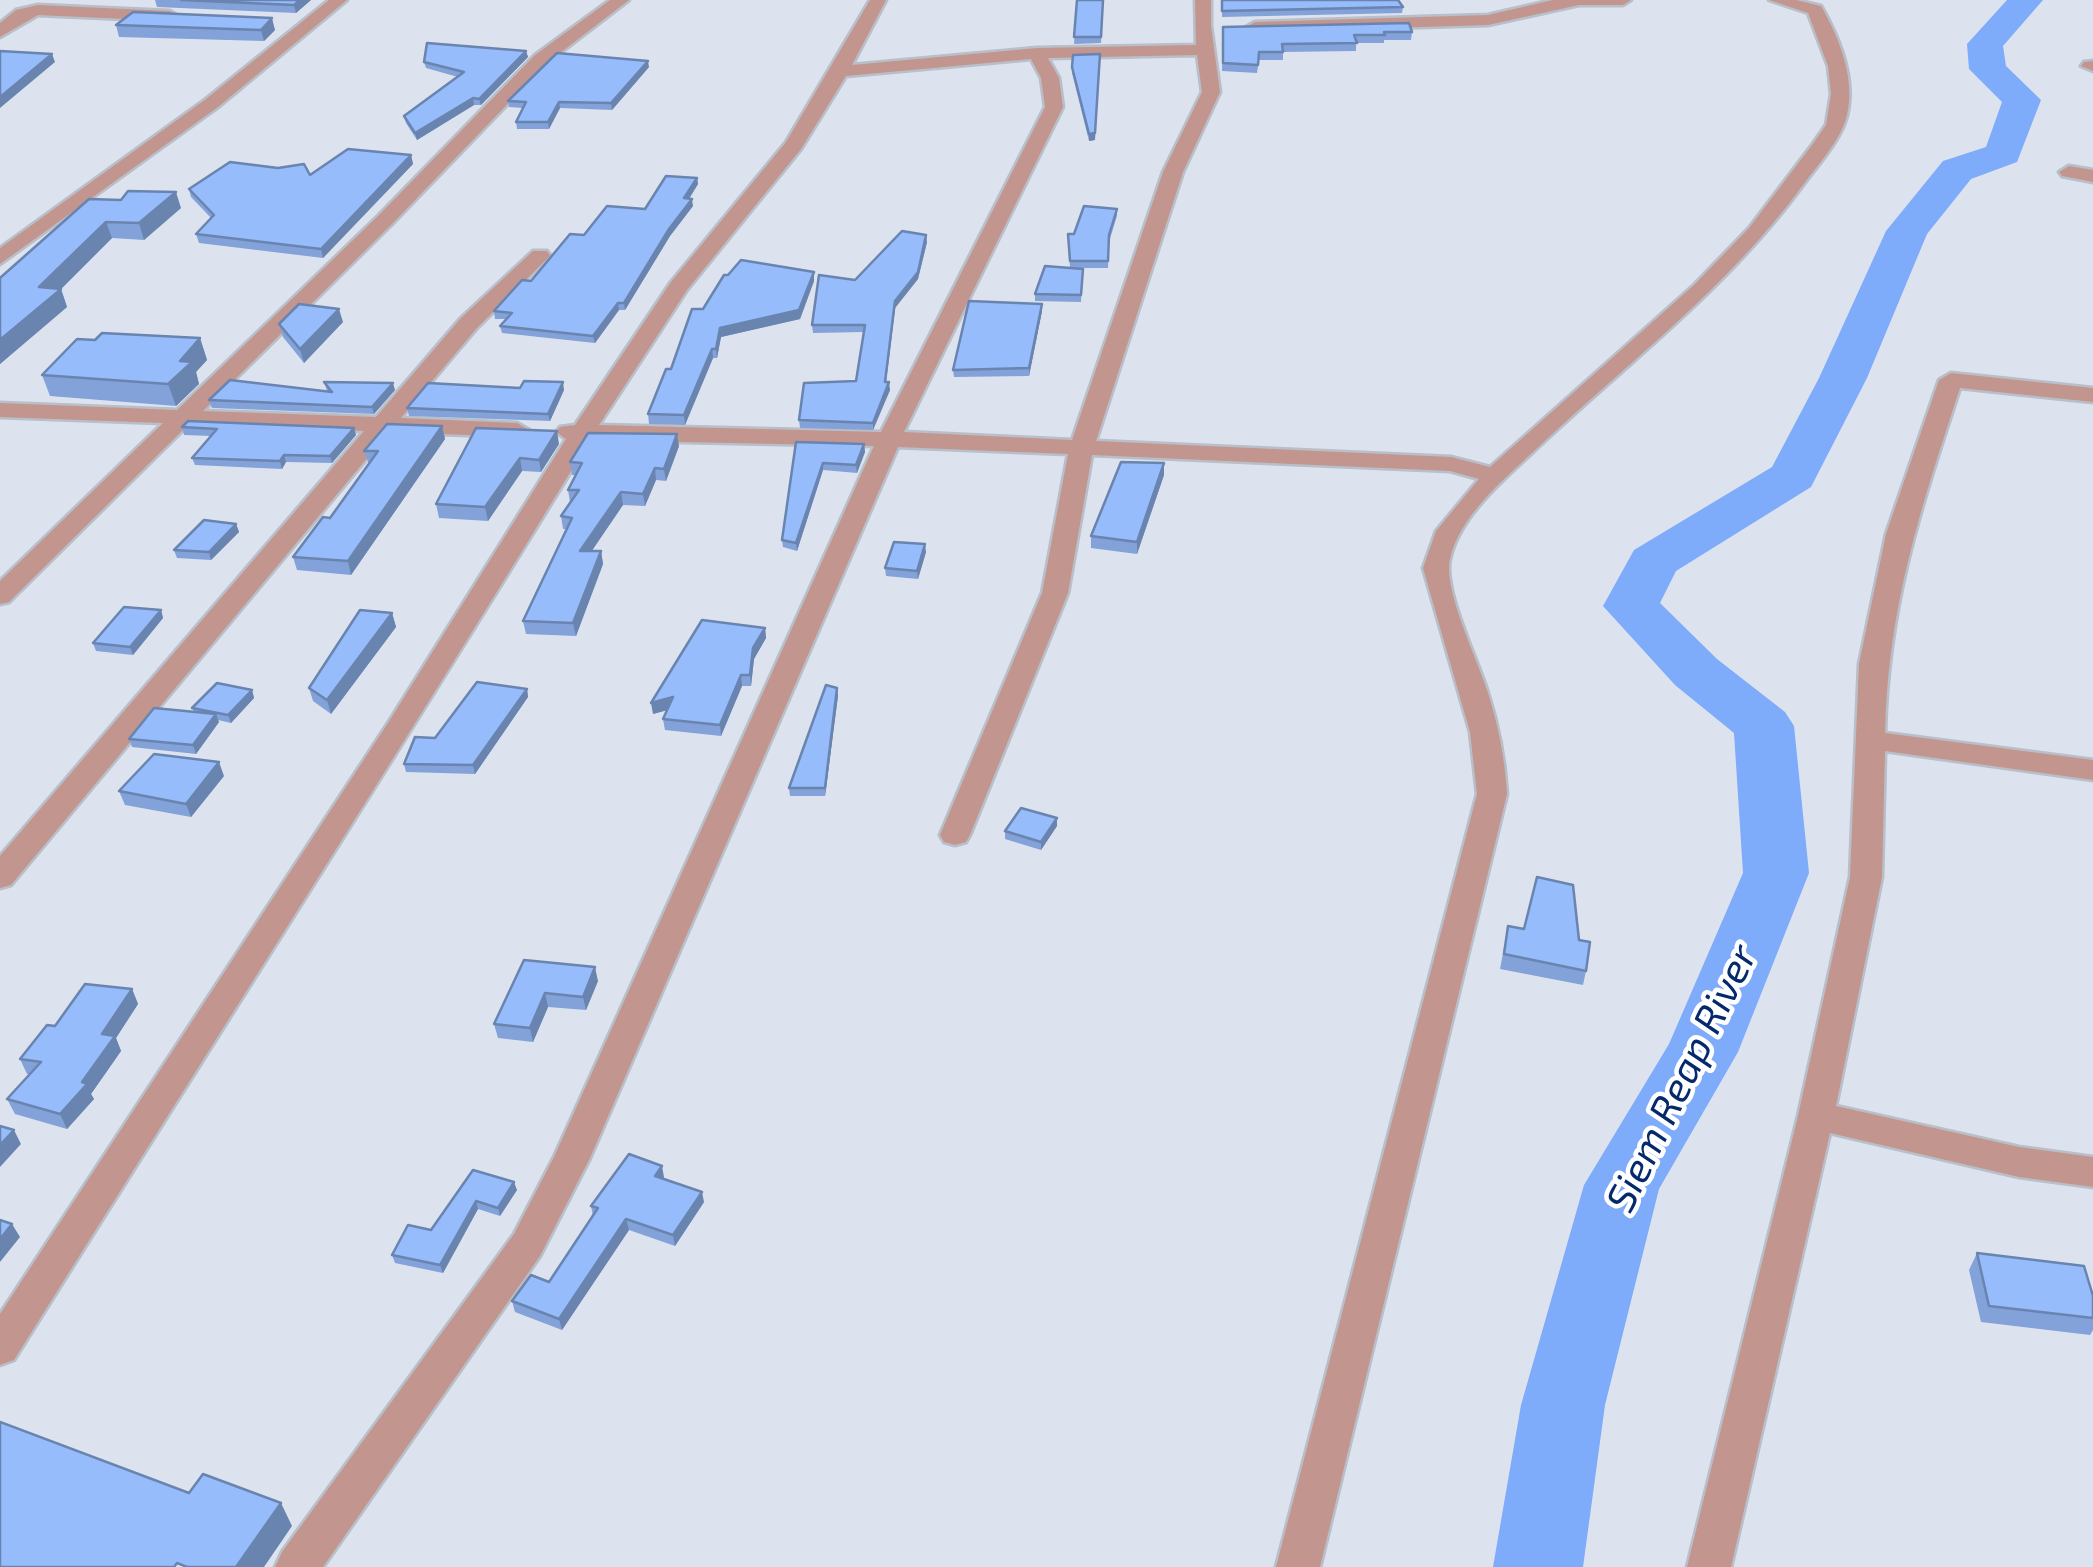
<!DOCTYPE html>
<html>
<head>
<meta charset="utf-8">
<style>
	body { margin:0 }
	canvas { display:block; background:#dce3ee }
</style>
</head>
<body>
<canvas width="2093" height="1567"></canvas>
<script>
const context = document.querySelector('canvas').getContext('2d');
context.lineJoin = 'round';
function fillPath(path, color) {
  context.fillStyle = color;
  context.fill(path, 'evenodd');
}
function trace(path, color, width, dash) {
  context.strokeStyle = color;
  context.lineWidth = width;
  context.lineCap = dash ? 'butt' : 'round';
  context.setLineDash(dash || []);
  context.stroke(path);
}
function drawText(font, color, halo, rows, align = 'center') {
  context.font = font + ' "Exo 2",sans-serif';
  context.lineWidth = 9;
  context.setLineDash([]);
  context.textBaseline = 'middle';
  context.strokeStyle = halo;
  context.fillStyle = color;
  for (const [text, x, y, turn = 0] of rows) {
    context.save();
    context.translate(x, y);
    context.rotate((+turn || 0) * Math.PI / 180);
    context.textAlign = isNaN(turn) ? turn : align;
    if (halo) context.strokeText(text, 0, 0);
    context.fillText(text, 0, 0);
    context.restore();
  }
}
fillPath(new Path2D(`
	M2007,0H2043L2003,46L2006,66L2041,100L2017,162L1971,179L1927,234L1867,378L1811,487L1676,571L1660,603L1717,659L1785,712L1794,726L1809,873L1738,1052L1659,1189L1605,1405L1583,1567H1493L1521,1405L1584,1185L1669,1044L1743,873L1734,733L1675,685L1603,606L1634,550L1772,467L1819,378L1886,231L1943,161L1986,147L2002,102L1969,69L1967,44Z`), '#7eabfa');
const minor = new Path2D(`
	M329,0H347L218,107L0,264V248L206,99Z
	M610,0H629L547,63L392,224L203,411L376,417L461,318L533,251H547L550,255L547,259L477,328L401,418L517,423L529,430L517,437L389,432L11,885L0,888V856L364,431L189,424L9,602L0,604V581L163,423L0,417V403L177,410L378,216L535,55Z
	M870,0H886L852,65L1037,48L1196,45L1195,0H1211V26L1220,92L1183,172L1096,441L1451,457L1490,467L1694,285L1749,228L1812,145L1826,125L1831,94L1828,66L1808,13L1769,0H1796L1821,6C1840,39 1858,84 1845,122C1837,144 1817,166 1803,185C1727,289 1626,364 1533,452C1503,480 1459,517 1450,559C1443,590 1477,658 1487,690C1498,724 1505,758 1507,794L1320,1567H1276L1477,794L1470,732L1423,568L1436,531L1479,479L1450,471L1092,455L1068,593L970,835L966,842L955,845L944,842L940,835L1042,593L1068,454L898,447L590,1158L540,1256L323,1567H275L282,1552L514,1234L554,1157L874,446L590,440C402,749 206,1053 14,1360L0,1365V1314L388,723L566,439L556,432L560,427L575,425L671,282L786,142ZM1197,55L1202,92L1163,172L1072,440L904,432L1063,107L1059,78L1048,58ZM1031,59L1041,78L1045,107L881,432L599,425L687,290L801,149L846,76Z
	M1553,0H1631L1623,5H1579L1488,25L1255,32L1246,27L1255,22L1488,15Z
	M38,5L170,11L178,16L170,21L38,15L0,37V23L16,10Z
	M2093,61V71L2081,66L2084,62Z
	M2069,166L2093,170V182L2062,176L2059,172Z
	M1951,373L2093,388V402L1960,388C1921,507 1888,605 1885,733L2093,760V780L1885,751L1882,877L1836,1106L2019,1147L2093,1157V1187L2019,1177L1830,1133L1731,1567H1687L1798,1116L1850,877L1859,664L1886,534L1939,380Z`);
trace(minor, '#b9bfc8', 5);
fillPath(minor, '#c3958f');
fillPath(new Path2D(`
	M155,0H311L296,13L157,7Z
	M1077,0H1103L1101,43L1074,44Z
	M1222,0L1403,7L1402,13L1222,17Z
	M116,25L275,30L264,41L119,37Z
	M1223,27L1412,32L1411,40H1384V43H1356V51L1283,52V60H1259L1257,73L1222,71Z
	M526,51L528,57L481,105H474L417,140L406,123L404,116L458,77L426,68L424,62Z
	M1073,55L1095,140L1089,141L1072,73Z
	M649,67L612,110L560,108L549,129H517L516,122L523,108L509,107L508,101Z
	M411,155L413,164L323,258L199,243L196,234L211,218L191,197L189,189L310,175Z
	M697,178L698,184L689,199L693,206L670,236L625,310H619L595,343L502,333L500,326L506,319H495L494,311L584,235L645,209Z
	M89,199L181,208L144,240L112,238L61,289L67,307L0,364V278Z
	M1117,209V216L1109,242L1108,268H1070L1068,234H1074Z
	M927,242L918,279L895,308L886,382L890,390L873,430L800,428L799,420L856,381L864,332L813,333L812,325L855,280Z
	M1083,269L1081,302L1035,301V294Z
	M814,272V281L800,319L721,337L717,358H713L685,425L649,424L648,414L703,309Z
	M1042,311L1029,376L954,377L953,370Z
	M343,322L304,363L283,337L279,324Z
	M200,338L207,360L196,372L199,384L176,406L50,396L42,375Z
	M324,382L395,390L374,414L212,408L209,400L327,391Z
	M520,388L564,390L550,421L409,416L407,408Z
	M442,426L445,439L351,575L297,570L293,557L330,518L369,464L364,451Z
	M182,427L354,428L356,435L332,463L286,462L282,469L195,465L192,458L211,436L184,435Z
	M476,428L559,444L541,472L522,471L488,521L439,518L436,504Z
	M796,442L864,444L865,452L857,473L823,470L797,551L783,547L782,540Z
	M679,446L666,481L656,480L645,506L623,505L591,551H601L603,564L576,636L526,634L523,621L566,529H563L561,516L570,502L568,490L575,475H572L570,462Z
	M1164,475L1137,554L1091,548V536Z
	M236,524L239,532L211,560L177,558L174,550Z
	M926,552L918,579L886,576L885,568Z
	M161,610L163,618L133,655L96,651L93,643Z
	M392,613L396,627L331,714L313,701L309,688Z
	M765,628L766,638L754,659L751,686H742L721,736L665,730L663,719L667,710L653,714Z
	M837,688L838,696L825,796H790L789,788Z
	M527,689L528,697L475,774L406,772L404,764L435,738Z
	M252,690L254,698L231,723L218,720L219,722L196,754L132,747L129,739L194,712L192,708Z
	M224,776L191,817L125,805L119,791Z
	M1057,826L1041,850L1005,839V831Z
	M1508,926L1579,940L1586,971L1583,985L1500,969Z
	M524,960L598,981L586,1010L548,1007L533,1042L498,1038L494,1024Z
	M132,989L138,1004L116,1038L121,1051L91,1094L94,1099L67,1129L15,1114L7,1099L30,1074H27L20,1059L55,1026Z
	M473,1170L517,1190L500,1216L478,1209L443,1273L395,1263L392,1255L431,1230Z
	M664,1177L663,1179L704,1202L675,1246L629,1230L562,1330L515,1312L512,1301L549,1282L593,1216L591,1206Z
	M1977,1253L2093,1296V1330L2090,1335L1981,1322L1969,1270Z`), '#82a2d9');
fillPath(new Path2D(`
	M300,0H311L296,13L294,5Z
	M272,18L275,30L264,41L261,30Z
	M526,51L528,57L481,105L479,99Z
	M52,54L55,62L0,108V97Z
	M648,61L649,67L612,110L611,103Z
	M1100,61L1095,140L1089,141V134Z
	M473,98L474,105L417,140L415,133Z
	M559,102L560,108L549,129L548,122Z
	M411,155L413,164L323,258L321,249Z
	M697,178L698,184L685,205L684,198Z
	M176,192L181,208L144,240L139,223Z
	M692,199L693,206L670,236L625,310L624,303L669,229Z
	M106,222L112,238L61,289L67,307L0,364V340L39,287Z
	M926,235L927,242L918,279L895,308L885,390L895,301Z
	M814,272V281L800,319L721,337L717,358L716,349L720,328Z
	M618,303L619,310L595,343L593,336Z
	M1042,304V311L1029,376V368Z
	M339,309L343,322L304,363L300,349Z
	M200,338L207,360L196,372L199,384L176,406L168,384L180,361Z
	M712,349L713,358L685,425L684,415Z
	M563,382L564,390L550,421L548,414Z
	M889,382L890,390L873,430V423Z
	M393,383L395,390L374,414L372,407Z
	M442,426L445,439L351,575L348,561Z
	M354,428L356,435L332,463L330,456Z
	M557,431L559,444L541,472L539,460Z
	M677,434L679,446L666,481L664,469Z
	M864,444L865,452L857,473L856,465Z
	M284,455L286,462L282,469L280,461Z
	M520,458L522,471L488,521L485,507Z
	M823,463V470L797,551L796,543Z
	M1164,463V475L1137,554V542Z
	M655,468L656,480L645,506L643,494Z
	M621,492L623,505L583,564L580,551Z
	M236,524L239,532L211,560L209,552Z
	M925,544L926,552L918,579L917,571Z
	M601,551L603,564L576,636L573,623Z
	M161,610L163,618L133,655L130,647Z
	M392,613L396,627L331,714L327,700Z
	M765,628L766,638L754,659L751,686L750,675L753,648Z
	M741,675L742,686L721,736L720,725Z
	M837,688L838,696L825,796V788Z
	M527,689L528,697L475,774L473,765Z
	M252,690L254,698L231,723L228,715Z
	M673,697L675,708L653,714L651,703Z
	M216,714L219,722L196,754L193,745Z
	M219,762L224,776L191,817L186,804Z
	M1057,818V826L1041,850V842Z
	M595,967L598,981L586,1010L583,997Z
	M132,989L138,1004L116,1038L121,1051L91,1094L94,1099L67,1129L60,1114L102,1034Z
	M545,993L548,1007L533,1042L530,1028Z
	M14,1130L21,1144L0,1167V1145Z
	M662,1166L664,1177L657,1187L655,1176Z
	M514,1182L517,1190L500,1216L498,1208Z
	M702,1192L704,1202L675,1246L673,1235Z
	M476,1201L478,1209L443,1273L440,1265Z
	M626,1219L629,1230L562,1330L559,1319Z
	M12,1224L20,1237L0,1262V1239Z
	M281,1503L292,1526L264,1567H236Z`), '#6a84b0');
const building = new Path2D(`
	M181,0H300L294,5Z
	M1077,0H1103L1101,37H1074Z
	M1222,0H1398L1403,7L1222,11Z
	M133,12L272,18L261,30L116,25Z
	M1409,23L1412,32H1384L1385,35H1354L1357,43L1282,44L1283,52H1259L1258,65L1223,63V27Z
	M427,43L526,51L479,99L473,98L415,133L404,116L464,72L424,62Z
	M0,51L52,54L0,97Z
	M557,53L648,61L611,103L559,102L548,122H516L526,102L508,101Z
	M1100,54L1095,133L1089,134L1072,67L1073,55Z
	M348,149L411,155L321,249L196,234L214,215L189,189L230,162L278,168L304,164L310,175Z
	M666,176L697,178L684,198L692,199L669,229L624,303H618L593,336L500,326L512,313L494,311L522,280L531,281L570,234L584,235L607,206L645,209Z
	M128,191L176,192L139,223L106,222L39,287L61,289L0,340V278L89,199L121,200Z
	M1084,206L1117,209L1109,235L1108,261H1070L1068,234H1074Z
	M902,231L926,235L918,272L895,301L885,382H889L873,423L799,420L804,383L856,381L865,325H812L819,275L855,280Z
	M741,260L814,272L799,310L720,328L716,349H712L684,415L648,414L666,369H671L692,309H703L724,275H728Z
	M1045,266L1083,269L1081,295L1035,294Z
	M969,301L1042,304L1029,368L953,370Z
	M299,304L339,309L300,349L279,324Z
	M102,333L200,338L180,361L192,362L168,384L42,375L77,339L95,340Z
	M230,380L332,392L324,382L393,383L372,407L209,400Z
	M524,381L563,382L548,414L407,408L428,383L520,388Z
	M188,421L354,428L330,456L284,455L280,461L192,458L217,429L182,427Z
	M387,424L442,426L348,561L293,557L323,517L330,518L378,451H364Z
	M476,428L557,431L539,460L520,458L485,507L436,504Z
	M588,433L677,434L664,469L655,468L643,494L621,492L580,551H601L573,623L523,621L572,518L561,516L579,490H568L582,463L570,462Z
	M796,442L864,444L856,465L823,463L796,543L782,540Z
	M1121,462L1164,463L1137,542L1091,536Z
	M204,520L236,524L209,552L174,550Z
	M894,542L925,544L917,571L885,568Z
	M124,607L161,610L130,647L93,643Z
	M360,610L392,613L327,700L309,688Z
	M702,620L765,628L753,648L750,675H741L720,725L663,719L673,697L651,703Z
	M477,682L527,689L473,765L404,764L415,737L435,738Z
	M217,683L252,690L228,715L192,708Z
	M826,685L837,688L825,788H789Z
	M154,708L216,714L193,745L129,739Z
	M154,754L219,762L186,804L119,791Z
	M1021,808L1057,818L1041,842L1005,831Z
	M1537,877L1573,885L1579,940L1590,942L1586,971L1504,954L1508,926L1524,929Z
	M524,960L595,967L583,997L545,993L530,1028L494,1024Z
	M85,984L132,989L102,1034L115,1036L82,1082L87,1084L60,1114L7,1099L41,1062L20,1059L47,1025L55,1026Z
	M0,1126L14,1130L0,1145Z
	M629,1154L662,1166L655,1176L702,1192L673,1235L626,1219L559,1319L512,1301L531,1275L549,1282L598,1208L591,1206Z
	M473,1170L514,1182L498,1208L476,1201L440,1265L392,1255L408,1225L431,1230Z
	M0,1220L12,1224L0,1239Z
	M1977,1253L2084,1266L2093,1296V1318L1989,1306Z
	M0,1422L189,1493L203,1474L281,1503L236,1567H187L177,1563L174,1567H0Z`);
fillPath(building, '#97bcfc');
trace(building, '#6a84b0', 2.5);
drawText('italic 40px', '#04296c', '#fff', [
	["Siem Reap River",1682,1078,-64]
]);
</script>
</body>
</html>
